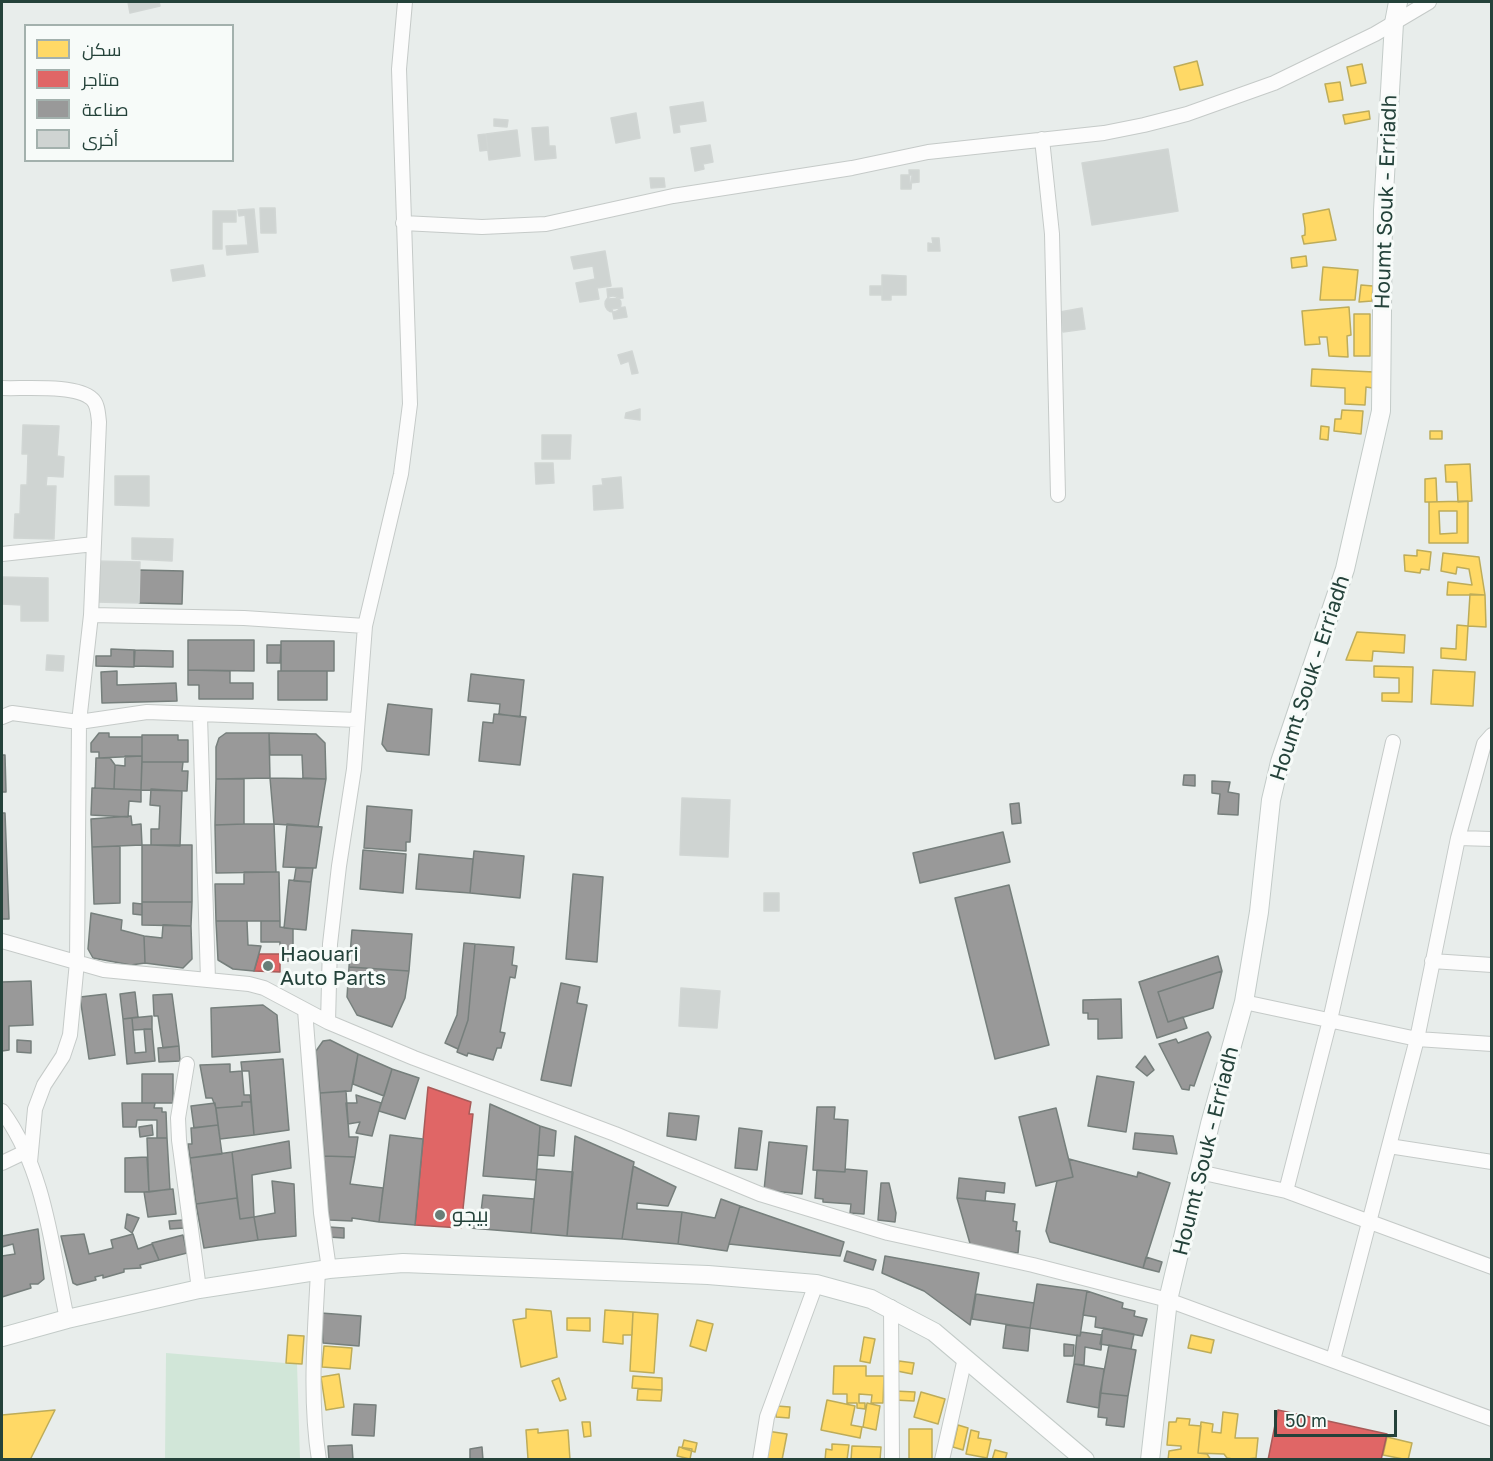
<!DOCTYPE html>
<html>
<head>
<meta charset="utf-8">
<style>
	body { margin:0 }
	#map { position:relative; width:1493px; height:1461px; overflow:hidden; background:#e8edeb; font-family:"Golos Text",Cairo,sans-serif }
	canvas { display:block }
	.frame { position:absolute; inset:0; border:3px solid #24423a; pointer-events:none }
	.legend { position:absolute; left:24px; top:24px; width:210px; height:138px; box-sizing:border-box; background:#f7fbf9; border:2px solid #a3b1ad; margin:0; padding:8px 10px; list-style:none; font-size:18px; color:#24423a }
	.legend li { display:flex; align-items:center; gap:12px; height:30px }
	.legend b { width:30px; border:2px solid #a3b1ad }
	.scale { position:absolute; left:1274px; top:1410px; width:123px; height:27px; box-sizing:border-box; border:3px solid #24423a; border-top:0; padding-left:8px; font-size:18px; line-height:21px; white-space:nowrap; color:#24423a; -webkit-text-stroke:4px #f7fbf9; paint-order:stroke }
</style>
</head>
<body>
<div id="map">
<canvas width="1493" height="1461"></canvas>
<div class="frame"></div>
<ul class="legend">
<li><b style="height:16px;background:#ffd966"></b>سكن</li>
<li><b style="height:16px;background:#e06666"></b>متاجر</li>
<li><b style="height:16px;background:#999"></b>صناعة</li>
<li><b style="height:16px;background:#cfd4d2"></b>أخرى</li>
</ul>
<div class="scale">50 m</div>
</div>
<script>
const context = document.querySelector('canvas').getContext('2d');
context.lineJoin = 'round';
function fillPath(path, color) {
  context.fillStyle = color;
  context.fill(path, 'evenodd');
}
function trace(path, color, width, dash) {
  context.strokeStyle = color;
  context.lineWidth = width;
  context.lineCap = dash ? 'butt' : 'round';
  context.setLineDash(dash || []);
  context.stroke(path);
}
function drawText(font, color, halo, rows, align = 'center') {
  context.font = font + ' "Golos Text",Cairo,sans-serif';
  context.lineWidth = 6;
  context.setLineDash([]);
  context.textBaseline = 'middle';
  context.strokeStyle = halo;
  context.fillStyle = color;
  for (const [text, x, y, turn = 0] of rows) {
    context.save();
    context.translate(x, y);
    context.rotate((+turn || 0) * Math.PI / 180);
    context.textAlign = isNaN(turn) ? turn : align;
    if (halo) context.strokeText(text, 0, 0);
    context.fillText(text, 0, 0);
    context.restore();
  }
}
fillPath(new Path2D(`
	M166,1353L297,1364L300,1459L165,1460Z`), '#d1e6d8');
const homes = new Path2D(`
	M1197,61L1203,85L1180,90L1174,67Z
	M1362,64L1366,83L1351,86L1347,67Z
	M1340,82L1343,100L1329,102L1325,84Z
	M1369,111L1370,119L1345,124L1343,115Z
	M1329,209L1336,240L1304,244L1302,236L1305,235V228L1303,214Z
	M1306,256L1307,266L1292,268L1291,258Z
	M1323,267L1358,270L1355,300H1320Z
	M1361,285L1373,286L1372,301L1359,302Z
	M1349,307L1351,335L1347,336L1348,357L1329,356L1327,337H1319L1320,344L1305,345L1302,311Z
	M1354,314H1370V356H1354Z
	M1312,369L1374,372L1373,388L1366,387L1365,405L1345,404V388L1311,386Z
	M1342,410L1363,411L1361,434L1334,431L1335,419H1341Z
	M1321,426L1329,427L1328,440L1320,439Z
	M1430,431H1442V439H1430Z
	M1470,464L1472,501L1458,502L1457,482H1446L1445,465Z
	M1436,478L1437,502H1425V479Z
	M1468,501V543H1429V502ZM1439,511H1457V533L1440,534Z
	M1417,550L1431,552L1429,570L1421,569L1420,573L1405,571L1404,555L1417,556Z
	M1443,553L1479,557L1485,595H1447L1448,582L1472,585L1469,569L1457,567L1456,574L1441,571Z
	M1470,594L1485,595L1486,627L1468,626Z
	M1457,625L1468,626L1466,660L1441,658V648L1456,649Z
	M1357,632L1405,635L1404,653L1373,651L1372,661L1346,660Z
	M1374,666L1413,667L1412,702L1382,701V693H1399V678L1374,677Z
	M1433,670L1475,672L1473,706L1431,704Z
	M526,1309L551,1311L557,1357L521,1367L513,1320L526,1318Z
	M605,1310L633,1312L632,1335H623V1344L603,1342Z
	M633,1312L658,1314L654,1373L630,1371Z
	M567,1318H590V1331L567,1330Z
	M697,1320L713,1324L706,1351L690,1346Z
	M288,1335L304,1336L302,1364L286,1363Z
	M1191,1335L1214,1340L1211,1353L1188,1348Z
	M864,1337L875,1339L870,1363L860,1361Z
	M324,1346L352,1348L350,1369L322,1367Z
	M899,1361L914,1363L912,1374L897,1371Z
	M834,1366H866V1376H884L883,1403H871L872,1395L859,1394V1403H865V1409L857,1408V1403H847V1394H833Z
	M339,1374L344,1407L326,1410L321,1377Z
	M633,1376L662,1378V1390L632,1388Z
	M559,1378L566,1399L560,1401L552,1381Z
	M638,1389L662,1390L661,1401L637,1400Z
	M894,1391L915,1392L914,1401L894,1400Z
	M921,1392L945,1399L938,1424L914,1417Z
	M827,1400L855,1406L851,1425L862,1427L860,1438L821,1430Z
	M867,1403L880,1406L876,1430L863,1427Z
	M777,1406L790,1407L789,1418L776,1417Z
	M55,1410L30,1460H2V1415Z
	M1223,1412L1238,1414L1235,1438H1258L1256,1458L1239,1460L1227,1458L1224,1454L1198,1453L1201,1422L1213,1424L1212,1432L1221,1433Z
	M1177,1418L1190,1419L1189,1425L1201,1426L1198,1453L1207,1454L1211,1460H1168L1169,1451L1181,1449V1446L1167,1445L1169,1422H1176Z
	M582,1422H590L591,1436L584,1437Z
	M958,1425L968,1428L963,1450L953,1447Z
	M538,1429V1433L568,1430L570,1460L528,1459L526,1430Z
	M909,1429H932V1460H909Z
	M971,1430L979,1432L978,1438L991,1440L987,1458L966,1454Z
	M767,1431L787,1434L782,1460H763Z
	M1387,1437L1412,1443L1408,1460L1383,1455Z
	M684,1440L697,1443L695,1452L682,1448Z
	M832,1444L849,1445L847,1460H825L826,1449L832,1450Z
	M852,1446L881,1447L880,1460H851Z
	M679,1447L692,1449L690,1459L677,1456Z
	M995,1450L1007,1453L1005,1460H992Z`);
fillPath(homes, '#ffd966');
trace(homes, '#bdac59', 1.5);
const shops = new Path2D(`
	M259,954H280V972L254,971Z
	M428,1087L471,1102L469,1114H473L461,1228L415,1225Z
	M1278,1410L1387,1434L1381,1460H1268Z`);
fillPath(shops, '#e06666');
trace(shops, '#a85b59', 1.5);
const industry = new Path2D(`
	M139,570L183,571L182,604L139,603Z
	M188,640H254V671L188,670Z
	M281,641H334V671H281Z
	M267,645H281L280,663H267Z
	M111,649L135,650L134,667L96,666V656H111Z
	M134,650L173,651V667L134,666Z
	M188,670L230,671V683H253V699H199V685H188Z
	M117,671V685L176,683L177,701L102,703L101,672Z
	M278,671H327V700H278Z
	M471,674L524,680L520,717L499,714L500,704L468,701Z
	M388,704L432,709L429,755L387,751L382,744Z
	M494,714L526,717L520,765L479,761L483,722L493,723Z
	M99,733H109V737H142V756L99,758V752H91V743Z
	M226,733H269L270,778L216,779V747L219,738Z
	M269,733L316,734L325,743L326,779L303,778L302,755H270Z
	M142,735H178V740H188V762H142Z
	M2,755H5L6,792H2Z
	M125,756H142L141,790L114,789L115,765L125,766Z
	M96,758H110L115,765L114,789L95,788Z
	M142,762H183L182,771H188L187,791L141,790Z
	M1184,775H1195V786L1183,785Z
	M270,778L326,779L318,827L274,824Z
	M216,779H244V824L215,825Z
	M1212,781L1230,782L1228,792L1239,794L1238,815L1218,814L1220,794L1212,793Z
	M92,788L141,790V802L129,801L128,817L91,815Z
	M151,789L182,791L180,846L151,845V829H159L160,806L150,805Z
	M1019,803L1021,823L1012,824L1010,804Z
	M367,806L412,810L410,842H406V851L364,848Z
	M2,813H5L9,919H2Z
	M131,816L132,825L141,824L142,845L92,847L91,819Z
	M244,824H274L276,872L216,873L215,825Z
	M287,824L322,827L316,868L283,867Z
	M1003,832L1010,862L920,883L913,853Z
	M142,845H192V902H142Z
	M120,846V903L94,904L92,847Z
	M363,850L406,854L403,893L360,889Z
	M474,851L524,856L520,898L470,893Z
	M419,854L473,859L470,893L416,889Z
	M296,868H313L311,882L294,881Z
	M244,872H279L280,921H216L215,884H244Z
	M573,874L603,877L597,962L566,959Z
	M289,880L311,882L306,930L284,928Z
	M1009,885L1049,1045L995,1059L955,898Z
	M142,902H192L191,926L142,925Z
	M133,903L142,904V915L133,914Z
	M91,913L122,920L121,930L144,936L145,963L131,965L93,958L88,949Z
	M216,921H247L248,945L261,946L254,971L233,969L218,960Z
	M261,921H280V927L293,929V961H280V942H261Z
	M163,925L191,926L192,959L183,968L145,963L144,936L162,938Z
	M352,930L412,934L409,971L349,967Z
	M464,943L475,944L468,1020L458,1049L445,1043L457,1015Z
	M475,944L514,947L512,965L517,966L515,978L510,977L500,1032L505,1033L501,1048H497L493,1060L468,1053L467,1056L457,1052L468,1020Z
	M1218,956L1222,971L1158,992L1168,1022L1183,1017L1187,1028L1157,1038L1139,982Z
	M349,967L409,971L405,998L392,1027L357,1015L347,997Z
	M1222,971L1213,1008L1168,1022L1158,992Z
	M31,981L33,1025L9,1026V1050L2,1051V982Z
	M561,983L580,987L577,1003L587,1005L571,1086L541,1080Z
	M135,992L138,1017L123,1019L120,994Z
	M106,994L115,1055L89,1059L80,997Z
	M172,994L179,1046L163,1048L158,1016H154L153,995Z
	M1121,999L1122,1038L1098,1039V1019H1088V1013H1083V1000Z
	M263,1005L277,1015L280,1052L212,1057L211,1008Z
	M152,1016V1029L133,1030L132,1018Z
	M132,1018L135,1053L146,1052L144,1029H152L155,1061L127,1064L123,1019Z
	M1208,1032L1211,1037L1194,1086L1190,1085L1189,1090L1182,1089L1159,1044L1176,1039L1178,1043Z
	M17,1040L31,1041V1053L17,1052Z
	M330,1040L358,1054L351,1091L320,1093L316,1051L323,1041Z
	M179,1046L180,1061L159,1062L158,1048Z
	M358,1054L392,1069L384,1096L353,1084Z
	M1145,1056L1154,1070L1147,1076L1136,1067Z
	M283,1059L289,1130L254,1135L249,1071H242L241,1062Z
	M230,1064V1072L242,1071L244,1095H250L251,1102H242V1106L216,1108L212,1098H206L200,1065Z
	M392,1069L419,1078L405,1119L379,1111Z
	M142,1074H173V1103H142Z
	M1097,1076L1134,1082L1126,1132L1088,1126Z
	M346,1091L349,1137H358L355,1157L324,1156L320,1093Z
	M356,1095L381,1103L372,1136L356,1133L360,1122L348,1124L346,1103H357Z
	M242,1102H251L254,1135L220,1139L216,1108L242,1106Z
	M122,1103H155L154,1108H162V1112H166L167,1138H157V1120H137L136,1127H123Z
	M215,1103L218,1125L194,1128L191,1106Z
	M490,1104L540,1126L536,1180L483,1176Z
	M817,1107H835L834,1119L848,1120L845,1172L813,1170Z
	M1056,1108L1073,1177L1036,1186L1019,1117Z
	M669,1113L699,1116L696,1140L667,1136Z
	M152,1125L153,1135L140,1137L139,1127Z
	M218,1125L222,1154L190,1158L188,1144H192L191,1128Z
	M540,1126L556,1131L554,1156L538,1155Z
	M739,1128L762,1131L757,1170L735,1168Z
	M1135,1133L1173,1136L1177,1154L1133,1149Z
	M390,1135L423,1139L415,1225L379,1222Z
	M575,1136L634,1162L622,1239L567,1236Z
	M147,1138H167L170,1189L149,1192Z
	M289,1141L291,1168L252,1175L254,1217L240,1219L232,1152Z
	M769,1142L807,1146L802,1194L764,1190Z
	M232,1152L237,1198L196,1204L190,1158Z
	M324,1156L355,1157L350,1184L383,1188L379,1222L352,1218V1221L329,1220Z
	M147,1157L149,1192H125V1158Z
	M1069,1159L1137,1177L1138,1172L1170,1183L1143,1268L1050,1242L1046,1231L1057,1181L1073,1177Z
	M633,1166L676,1187L668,1206L637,1203V1209L682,1212L678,1244L622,1239Z
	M537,1169L573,1172L567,1236L531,1233Z
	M845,1169L867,1171L864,1214L850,1213L851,1204L823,1202V1199L815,1198L817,1170L845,1172Z
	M959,1178L1005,1183L1004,1193L986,1191L985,1201L957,1198Z
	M272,1181L294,1184L296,1236L258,1240L254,1217L275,1213Z
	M881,1183H889L896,1213L895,1222L878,1220Z
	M173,1189L176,1214L148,1217L144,1192Z
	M483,1195L534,1199L531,1233L470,1228L472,1211L481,1212Z
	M237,1198L240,1219L254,1217L258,1240L204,1248L196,1204Z
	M957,1198L1015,1204L1013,1221L1017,1222L1016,1231H1020L1018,1253L971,1247Z
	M721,1199L740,1206L727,1251L678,1244L682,1212L715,1218Z
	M740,1206L844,1242L840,1256L729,1244Z
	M127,1214L139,1218L132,1233L125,1228Z
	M183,1220L184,1228L170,1229L169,1221Z
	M329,1227L344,1228V1238L328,1237Z
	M38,1229L44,1279L38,1284H30L31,1288L2,1297V1256L15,1254L13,1244L2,1247V1236Z
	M84,1234L89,1254L113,1248L111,1240L133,1234L138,1249L152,1244L159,1260L140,1265L141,1268L124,1269V1272L103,1278V1275L95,1277L96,1280L77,1285L73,1283L61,1236Z
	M183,1235L187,1253L159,1260L152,1243Z
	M847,1251L876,1260L873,1270L844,1261Z
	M885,1256L979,1273L970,1325L924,1291L882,1273Z
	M1146,1257L1162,1262L1159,1272L1143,1268Z
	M1037,1284L1087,1291L1080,1336L1030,1328Z
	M1087,1291L1123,1303L1122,1308L1135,1311L1134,1316L1147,1319L1142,1336L1095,1327L1096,1317L1083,1315Z
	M976,1294L1034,1303L1030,1328L972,1319Z
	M321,1313L361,1316L359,1346L323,1343Z
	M1006,1325L1030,1328L1028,1351L1003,1348Z
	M1103,1328L1134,1334L1131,1349L1100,1344Z
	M1081,1332L1102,1335L1101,1350L1085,1347L1084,1365L1074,1364L1077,1335L1080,1336Z
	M1064,1344L1074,1345L1073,1356H1064Z
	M1109,1345L1136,1350L1128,1396L1100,1393Z
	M1074,1364L1104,1369L1099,1408L1067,1402Z
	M1100,1393L1128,1396L1124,1427L1106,1425L1107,1418L1098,1417Z
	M354,1404L376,1405L374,1436L352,1435Z
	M352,1445L353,1460H329L328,1446Z
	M482,1447L483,1460H470V1449Z`);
fillPath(industry, '#999');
trace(industry, '#767f7c', 1.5);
const building = new Path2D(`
	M128,2H159L160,6L130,13Z
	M703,102L706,121L679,125L680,132L674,133L670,107Z
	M636,113L640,138L616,143L611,118Z
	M494,119L508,120L507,127L494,126Z
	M548,127L549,146H555L556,158L535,160L532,128Z
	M517,130L520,156L489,160L486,134Z
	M486,134L488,150L480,151L478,135Z
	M710,145L713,162L703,164L704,169L695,171L691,148Z
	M1168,149L1178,211L1092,225L1082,163Z
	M909,170H919V182L910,183Z
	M901,175H912L911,189H901Z
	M650,178H664L665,187L651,188Z
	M260,208H275L276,233H261Z
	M254,209L258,252L227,255L226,246L248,245L245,215L239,216L238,210Z
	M213,211H236V222H222V249H213Z
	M932,238H939L940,251H928V243L933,244Z
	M605,251L611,286L597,288L599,299L580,302L576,283L595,279L593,266L574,269L571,257Z
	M203,265L205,276L173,281L171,270Z
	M882,275L906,276V295H891V300H882Z
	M870,286H882V295H870Z
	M622,288L623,298L608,299L607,289Z
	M605 304a8 8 0 1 1 16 0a8 8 0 1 1-16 0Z
	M625,307L627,317L614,319L612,309Z
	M1082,308L1085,329L1063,332L1060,312Z
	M632,351L638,373L632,374L629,361L621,364L618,355Z
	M640,409V420L625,418L626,413Z
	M23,425L59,426L57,456L64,457L63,477L47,476L46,486H56L54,539L14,538L15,514H20L21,485H27L28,454H22Z
	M542,435H571L570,459H542Z
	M535,463H553L554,483L536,484Z
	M115,476H149V506L115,505Z
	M621,477L623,508L594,510L593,486L603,485L602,479Z
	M132,538L173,539L172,561L132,559Z
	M96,561L140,562L139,603L95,602Z
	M2,577L48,578V621H21V605L2,604Z
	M47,655L64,656L63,671L46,670Z
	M682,798L730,800L728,857L680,855Z
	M764,893H779V911H764Z
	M681,988L720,991L717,1028L679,1026Z`);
fillPath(building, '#cfd4d2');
trace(building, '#d1d6d4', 1.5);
const street = new Path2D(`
	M1042,139L1052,234L1058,495
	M403,223L482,227L546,224L673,196L852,168L928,152L1104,133L1144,125L1187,114L1274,83L1375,34L1429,2
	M2,388C23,389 76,384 92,399C98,404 98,414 99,422L91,615
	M2,554L94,544
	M365,626L401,474L410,404L399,69L405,2
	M200,716L208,980
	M2,717L12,713L79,722L147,712L357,720
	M1458,838L1492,839
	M2,941L104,970L249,984L264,988L328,1022L414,1058L615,1134L760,1194L888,1233L1033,1265L1168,1300L1492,1419
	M1432,961L1492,965
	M1244,1002L1417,1039L1492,1044
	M305,1010L321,1213L329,1269
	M187,1064L178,1118L179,1140L199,1289
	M2,1111C45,1169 52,1249 67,1319
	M1389,1146L1492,1162
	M30,1162L35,1109L44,1085L63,1056L70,1035L77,962L79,722L91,615L244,618L365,626L354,769L339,866L330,944L328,1022
	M2,1163L25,1152
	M1199,1172L1286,1191L1330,1020L1393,742
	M1286,1191L1492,1267
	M318,1271C315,1333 309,1397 319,1460
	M891,1307L892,1460
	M1333,1360L1417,1039L1458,838L1484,744L1492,735
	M760,1460L767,1417L816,1284
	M942,1460L965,1358`);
const secondary = new Path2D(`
	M2,1337L67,1319L199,1289L329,1269L403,1263L708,1275L816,1284L871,1299L934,1332L1085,1460
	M1150,1460L1168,1300L1210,1124L1244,1002L1259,912L1271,800L1280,762L1345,569L1381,411L1383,210L1394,23L1398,2`);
trace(street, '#c5cac8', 16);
trace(secondary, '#c3cbc8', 20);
trace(street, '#fcfcfc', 14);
trace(secondary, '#fcfcfc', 18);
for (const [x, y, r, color] of [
	[268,966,6,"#697e78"],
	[440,1215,6,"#697e78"]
]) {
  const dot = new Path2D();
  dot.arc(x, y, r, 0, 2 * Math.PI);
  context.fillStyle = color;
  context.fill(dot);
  trace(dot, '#f7fbf9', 2);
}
drawText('21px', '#24423a', '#f7fbf9', [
	["Houmt Souk - Erriadh",1386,202,-88],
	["Houmt Souk - Erriadh",1310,678,-72],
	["Houmt Souk - Erriadh",1206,1151,-76]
]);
drawText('21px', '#24423a', '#f7fbf9', [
	["Haouari",280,954],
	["Auto Parts",280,978],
	["بيجو",452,1215]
], 'left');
</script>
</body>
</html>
